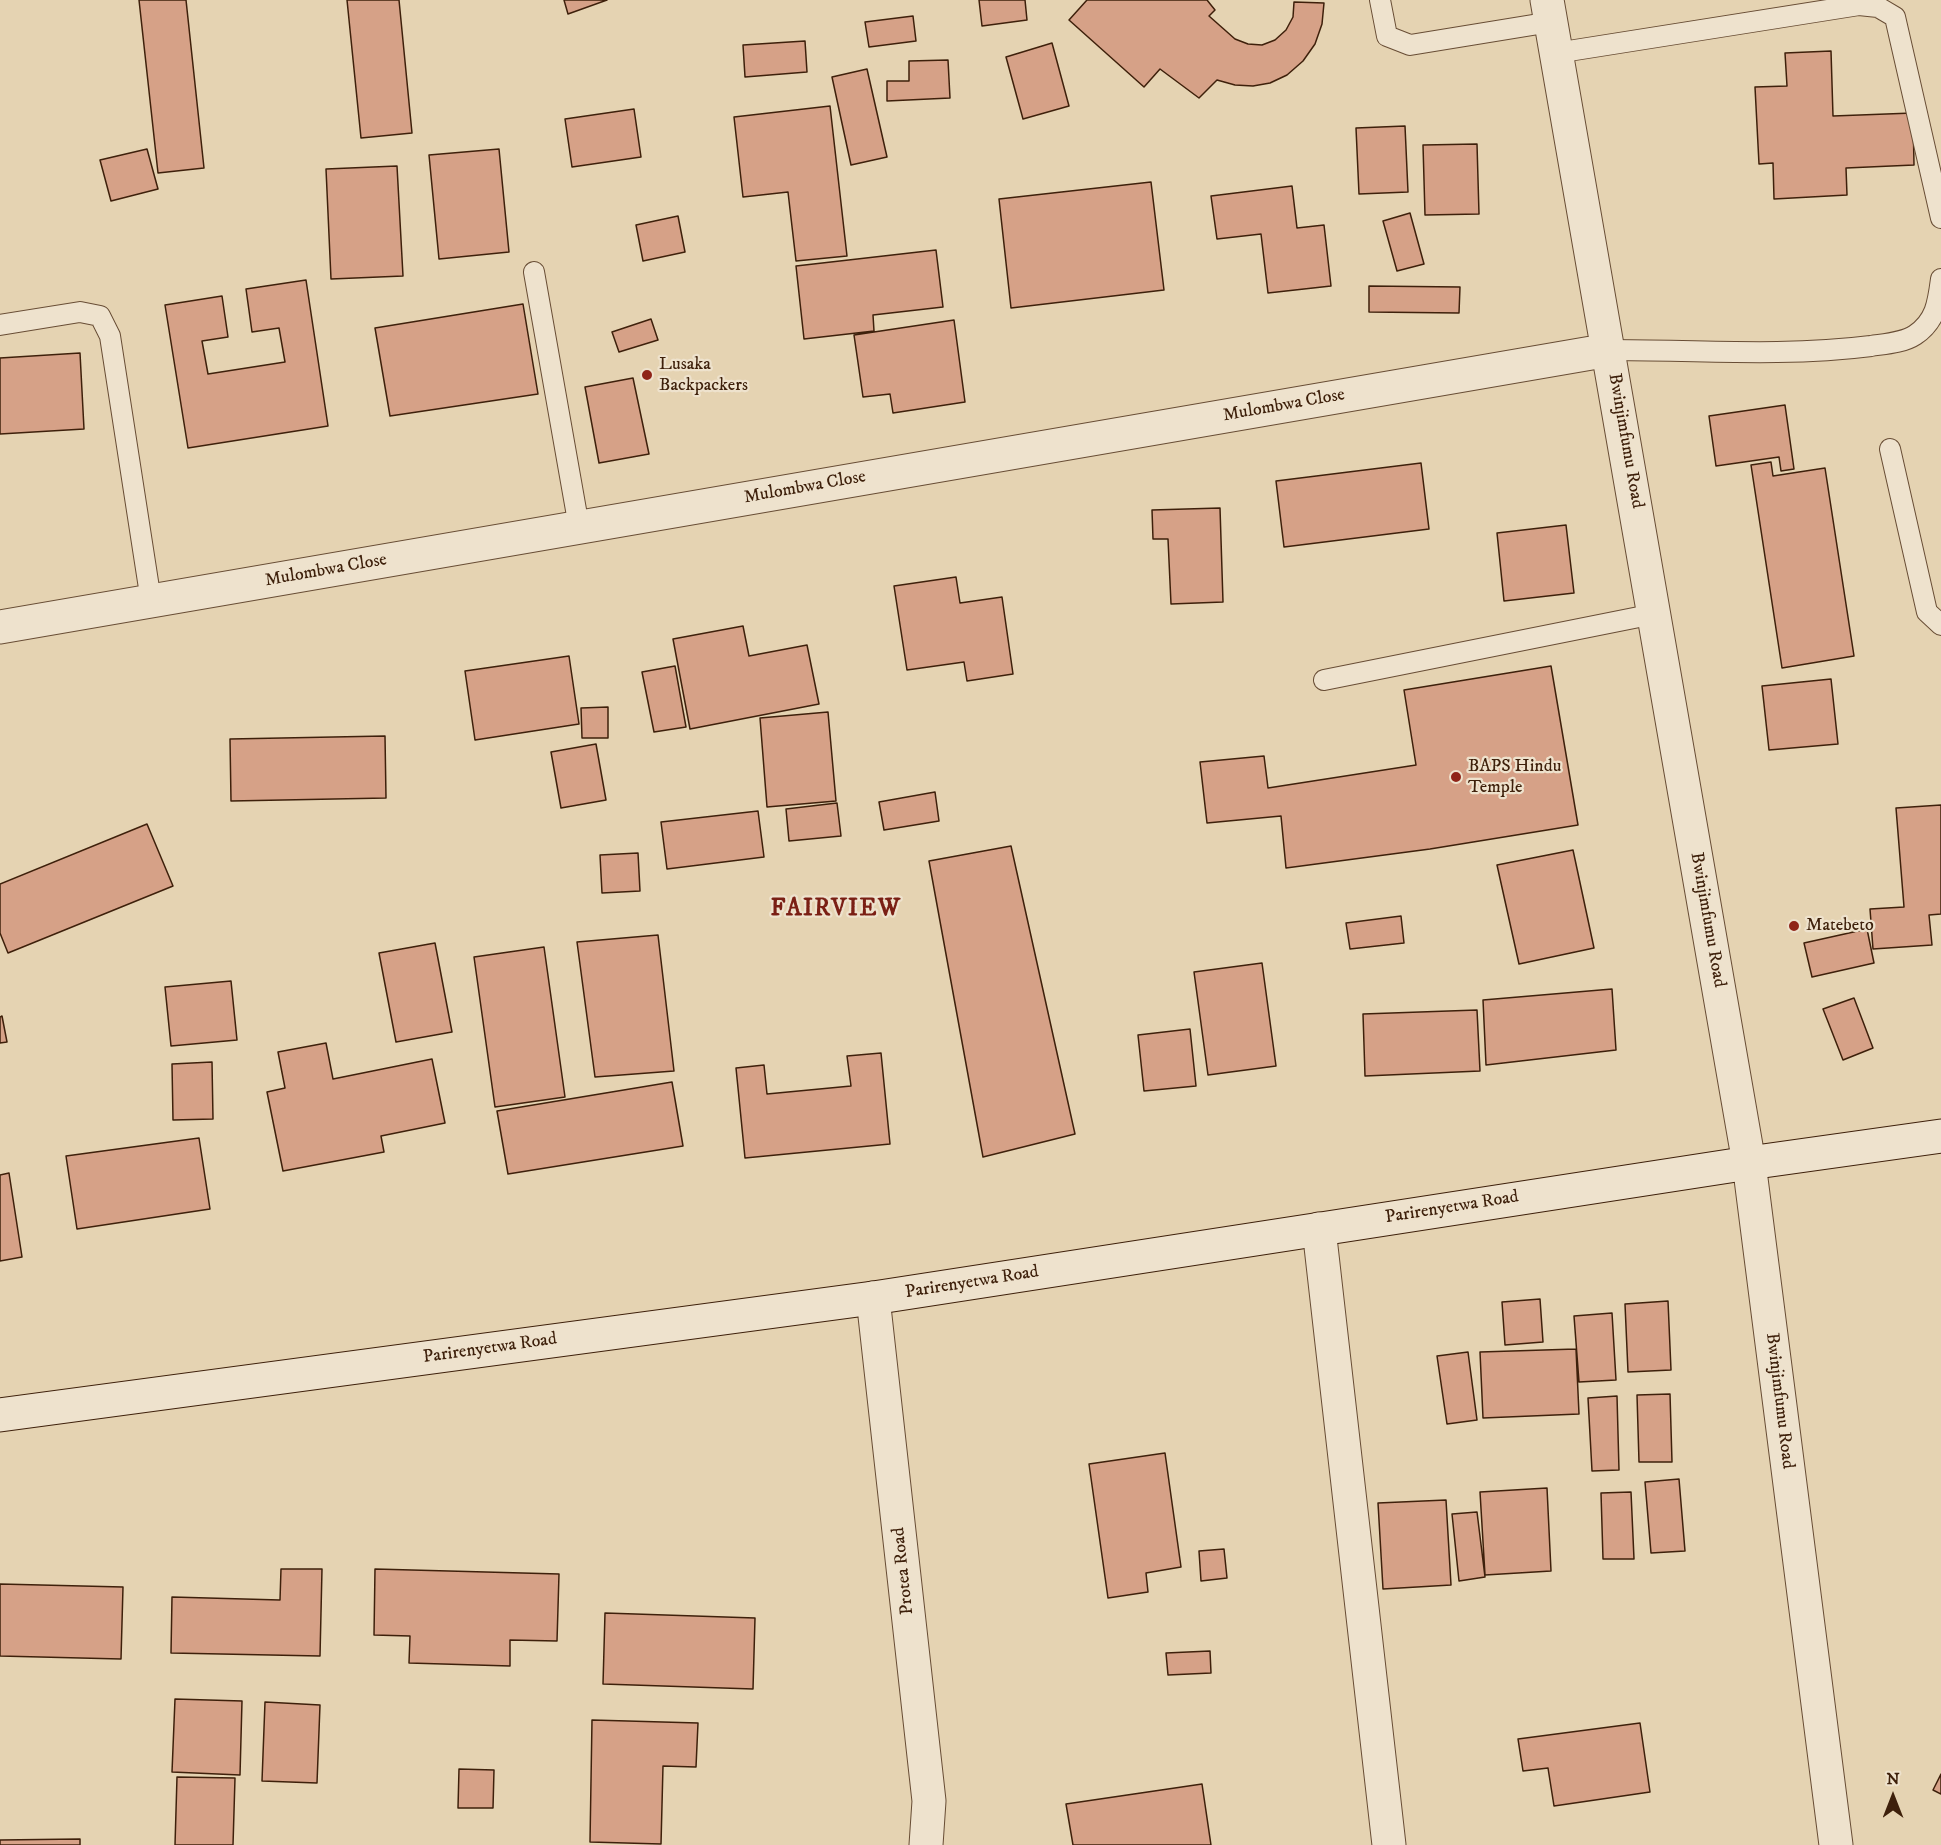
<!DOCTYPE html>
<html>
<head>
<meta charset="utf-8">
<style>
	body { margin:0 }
	#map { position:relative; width:1941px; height:1845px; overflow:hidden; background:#e5d3b2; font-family:"IM FELL DW Pica",serif }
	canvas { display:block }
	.north { position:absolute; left:1863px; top:1767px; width:60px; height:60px; -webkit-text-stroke:4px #eee2cd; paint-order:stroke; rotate:0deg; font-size:16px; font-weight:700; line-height:24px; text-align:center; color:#3e200b }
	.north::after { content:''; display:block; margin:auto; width:21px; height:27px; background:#3e200b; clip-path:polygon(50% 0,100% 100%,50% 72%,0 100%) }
</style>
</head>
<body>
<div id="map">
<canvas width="1941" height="1845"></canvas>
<div class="north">N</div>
</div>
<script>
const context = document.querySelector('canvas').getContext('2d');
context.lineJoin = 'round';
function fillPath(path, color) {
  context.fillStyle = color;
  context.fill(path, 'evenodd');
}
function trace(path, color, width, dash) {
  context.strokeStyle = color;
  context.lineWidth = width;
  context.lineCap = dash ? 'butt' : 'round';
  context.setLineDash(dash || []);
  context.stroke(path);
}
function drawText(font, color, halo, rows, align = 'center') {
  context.font = font + ' "IM FELL DW Pica",serif';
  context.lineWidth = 4.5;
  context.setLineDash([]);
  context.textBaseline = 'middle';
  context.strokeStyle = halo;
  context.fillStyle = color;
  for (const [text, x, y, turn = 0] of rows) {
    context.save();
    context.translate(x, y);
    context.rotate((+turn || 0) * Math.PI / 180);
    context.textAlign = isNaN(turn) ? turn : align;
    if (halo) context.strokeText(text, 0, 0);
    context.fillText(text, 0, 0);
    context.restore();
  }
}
const building = new Path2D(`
	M139,0H186L204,168L158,173Z
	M347,0H399L412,133L361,138Z
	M564,0H607L568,14Z
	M979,0H1025L1027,20L982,26Z
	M1087,0H1207L1215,10L1209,16L1235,39L1248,44L1262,45L1275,40L1286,30L1293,17L1294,2L1324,3L1322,24L1315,44L1303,61L1287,75L1270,83L1253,86L1235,85L1217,80L1199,98L1160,69L1144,87L1069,20Z
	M913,16L916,41L869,47L865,22Z
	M805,41L807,72L745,77L743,45Z
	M1052,43L1069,106L1023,119L1006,57Z
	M1831,51L1833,116L1913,113L1914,165L1846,168L1847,195L1774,199L1773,163L1759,164L1755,87L1787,86L1785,53Z
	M948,60L950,98L887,101V81H909V61Z
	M867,69L887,157L851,165L832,77Z
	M830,106L847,256L796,261L788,192L743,197L734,117Z
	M634,109L641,157L572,167L565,119Z
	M1405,126L1408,192L1359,194L1356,128Z
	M1477,144L1479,214L1425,215L1423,145Z
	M147,149L158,189L111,201L100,160Z
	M499,149L509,252L439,259L429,155Z
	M397,166L403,276L331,279L326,169Z
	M1151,182L1164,290L1011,308L999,199Z
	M1292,186L1297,228L1324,225L1331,286L1268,293L1261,234L1217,239L1211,196Z
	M1410,213L1424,264L1397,271L1383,221Z
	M678,216L685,252L643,261L636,225Z
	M936,250L943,307L873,315L874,331L804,339L796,266Z
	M306,280L328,426L188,448L165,305L222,296L228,337L202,341L208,374L285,362L279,328L252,332L246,289Z
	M1369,286L1460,287L1459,313L1369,312Z
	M523,304L538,394L390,416L375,328Z
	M651,319L658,340L619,352L612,332Z
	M954,320L965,402L893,413L890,394L863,397L854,335Z
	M80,353L84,429L0,434V358Z
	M633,378L649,454L599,463L585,387Z
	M1785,405L1794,469L1781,471L1779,457L1716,466L1709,416Z
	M1771,462L1773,476L1825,468L1854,656L1782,668L1751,465Z
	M1421,463L1429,529L1284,547L1276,481Z
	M1220,508L1223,602L1171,604L1168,539H1153L1152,510Z
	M1566,525L1574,593L1504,601L1497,533Z
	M956,577L960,603L1002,597L1013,674L967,681L964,662L907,670L894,586Z
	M743,626L749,656L807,645L819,704L690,729L673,639Z
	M569,656L579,724L475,740L465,671Z
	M675,666L686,727L654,732L642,672Z
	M1551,666L1578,825L1430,849L1286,868L1281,816L1207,823L1200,762L1264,756L1268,788L1416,765L1404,690Z
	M1831,679L1838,744L1769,750L1762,686Z
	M608,707V738H582L581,708Z
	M828,712L836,801L767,807L760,718Z
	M385,736L386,798L231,801L230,739Z
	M596,744L606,800L561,808L551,752Z
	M935,792L939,821L884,830L879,802Z
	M837,803L841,836L789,841L786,809Z
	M1941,805V914L1929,915L1932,945L1873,949L1870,909L1904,907L1896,808Z
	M758,811L764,857L667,869L661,822Z
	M147,824L173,886L8,953L0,933V884Z
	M1011,846L1075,1134L983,1157L929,861Z
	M1573,850L1594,948L1519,964L1497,865Z
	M638,853L640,891L602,893L600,855Z
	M1401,916L1404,943L1350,949L1346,923Z
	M1867,929L1874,963L1812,977L1804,943Z
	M658,935L674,1071L595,1077L577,942Z
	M435,943L452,1032L396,1042L379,953Z
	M544,947L565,1097L495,1107L474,957Z
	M1262,963L1276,1066L1208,1075L1194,972Z
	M231,981L237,1040L171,1046L165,987Z
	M1612,989L1616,1050L1486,1065L1483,1000Z
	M1854,998L1873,1048L1843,1060L1823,1009Z
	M1477,1010L1480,1071L1365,1076L1363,1014Z
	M2,1016L7,1042L0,1043V1017Z
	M1190,1029L1196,1086L1144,1091L1138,1035Z
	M326,1043L333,1079L432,1059L445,1123L381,1136L384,1152L283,1171L267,1092L285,1088L278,1052Z
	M881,1053L890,1144L745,1158L736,1068L764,1065L767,1094L851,1086L847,1056Z
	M212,1062L213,1119L173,1120L172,1064Z
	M672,1082L683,1146L508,1174L497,1111Z
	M199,1138L210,1209L77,1229L66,1156Z
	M9,1173L22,1257L0,1261V1175Z
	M1540,1299L1543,1342L1505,1345L1502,1302Z
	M1668,1301L1671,1370L1628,1372L1625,1304Z
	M1612,1313L1616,1380L1579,1382L1574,1316Z
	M1576,1349L1579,1414L1483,1418L1480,1352Z
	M1468,1352L1477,1420L1447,1424L1437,1356Z
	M1670,1394L1672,1462H1639L1637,1395Z
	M1617,1396L1619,1470L1592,1471L1588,1398Z
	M1165,1453L1181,1567L1146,1573L1148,1592L1108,1598L1089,1464Z
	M1679,1479L1685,1551L1651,1553L1645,1482Z
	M1547,1488L1551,1571L1485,1575L1480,1492Z
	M1631,1492L1634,1559H1603L1601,1493Z
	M1446,1500L1451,1585L1383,1589L1378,1503Z
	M1477,1512L1485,1577L1459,1581L1452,1514Z
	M1224,1549L1227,1578L1201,1581L1199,1551Z
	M281,1569H322L320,1656L171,1653L172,1597L280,1600Z
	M375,1569L559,1574L557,1641L510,1640V1666L409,1663L410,1636L374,1635Z
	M0,1584L123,1587L121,1659L0,1656Z
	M605,1613L755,1618L753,1689L603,1684Z
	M1210,1651L1211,1673L1168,1675L1166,1653Z
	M175,1699L242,1701L240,1775L172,1772Z
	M265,1702L320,1705L317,1783L262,1781Z
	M592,1720L698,1723L696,1767L663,1766L661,1844L590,1842Z
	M1640,1723L1650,1792L1554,1806L1548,1768L1523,1771L1518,1739Z
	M459,1769L494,1770L493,1808H458Z
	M1941,1774V1794L1933,1790Z
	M177,1777L235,1778L233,1845H175Z
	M1202,1784L1211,1845H1073L1066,1804Z
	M80,1839V1845H0V1840Z`);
fillPath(building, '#d6a187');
trace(building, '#3e200b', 1.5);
const service = new Path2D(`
	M1380,0L1387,36L1410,45L1551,22
	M1556,53L1859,5L1878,7L1895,17L1941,218
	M534,272L579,527
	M0,325L80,312L100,316L110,336L151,601
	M1609,350C1696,350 1785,357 1871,346C1884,344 1903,343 1915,335C1936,321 1938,302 1941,279
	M1890,449L1927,612L1941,625
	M1324,680L1654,614`);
const minor = new Path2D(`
	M1547,0L1749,1163L1836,1845
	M0,627L1609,350
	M1319,1229L1389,1845
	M873,1298L929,1801L926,1845`);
const secondary = new Path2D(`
	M0,1415L873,1298L1749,1163L1941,1136`);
trace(service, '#684d35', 22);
trace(minor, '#684d35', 35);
trace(secondary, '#3e200b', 35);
trace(service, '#eee2cd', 20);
trace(minor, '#eee2cd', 33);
trace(secondary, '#eee2cd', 33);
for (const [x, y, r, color] of [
	[647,375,6,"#8f2418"],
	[1456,777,6,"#8f2418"],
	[1794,926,6,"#8f2418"]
]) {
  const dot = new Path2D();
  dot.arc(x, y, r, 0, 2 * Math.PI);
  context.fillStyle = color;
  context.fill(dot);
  trace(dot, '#eee2cd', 2);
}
drawText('18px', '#3e200b', '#eee2cd', [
	["Lusaka",659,365],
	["Backpackers",659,386],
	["BAPS Hindu",1468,767],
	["Temple",1468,788],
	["Matebeto",1806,926]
], 'left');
drawText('18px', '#3e200b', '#eee2cd', [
	["Mulombwa Close",1284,406,-10],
	["Bwinjimfumu Road",1625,441,80],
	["Mulombwa Close",805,488,-10],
	["Mulombwa Close",326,571,-10],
	["Bwinjimfumu Road",1707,920,80],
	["Parirenyetwa Road",1452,1208,-9],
	["Parirenyetwa Road",972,1283,-9],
	["Parirenyetwa Road",490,1349,-8],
	["Bwinjimfumu Road",1779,1401,83],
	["Protea Road",904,1571,-96]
]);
context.letterSpacing = '1.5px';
drawText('bold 24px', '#7a1f14', '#eee2cd', [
	["FAIRVIEW",836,910]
]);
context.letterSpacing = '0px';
</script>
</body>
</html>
